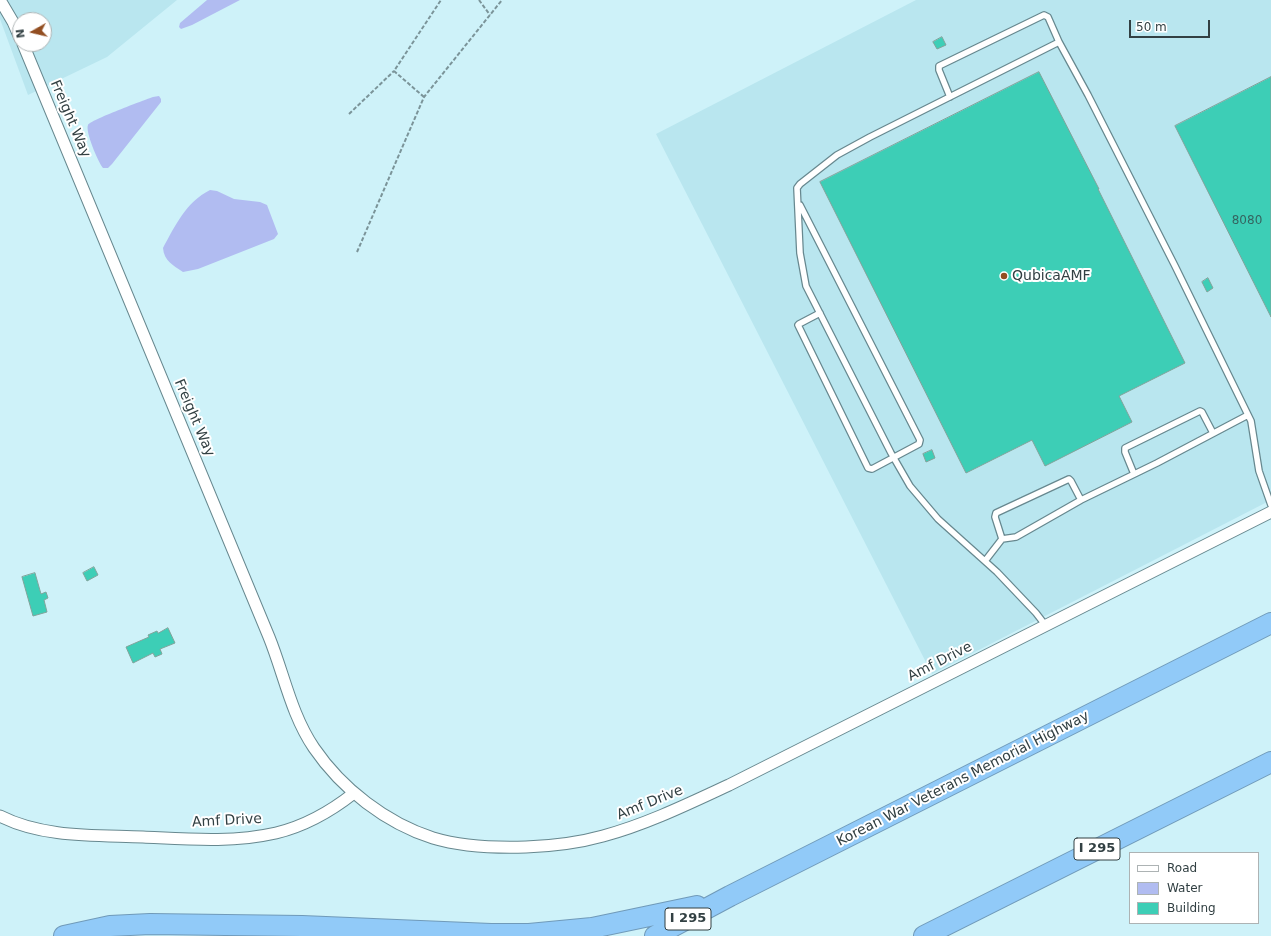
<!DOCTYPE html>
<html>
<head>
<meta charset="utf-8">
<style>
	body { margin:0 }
	#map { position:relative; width:1271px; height:936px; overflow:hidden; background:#cef2f9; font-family:"DejaVu Sans",sans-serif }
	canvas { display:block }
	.legend { position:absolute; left:1129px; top:852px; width:130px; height:72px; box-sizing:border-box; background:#fff; border:1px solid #adb3b4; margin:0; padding:5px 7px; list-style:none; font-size:12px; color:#324043 }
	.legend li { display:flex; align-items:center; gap:8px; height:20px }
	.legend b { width:20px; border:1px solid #adb3b4 }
	.north { position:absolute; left:12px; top:12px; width:40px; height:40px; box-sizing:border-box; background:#fff; border:1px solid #adb3b4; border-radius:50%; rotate:262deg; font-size:11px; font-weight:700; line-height:16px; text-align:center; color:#324043 }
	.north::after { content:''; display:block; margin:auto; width:14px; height:18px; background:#924e21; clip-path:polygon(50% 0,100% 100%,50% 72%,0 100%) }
	.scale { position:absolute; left:1129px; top:20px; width:81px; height:18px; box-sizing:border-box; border:2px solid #324043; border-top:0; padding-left:5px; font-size:12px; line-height:14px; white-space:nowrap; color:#324043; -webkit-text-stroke:3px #fff; paint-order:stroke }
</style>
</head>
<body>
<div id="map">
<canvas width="1271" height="936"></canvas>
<ul class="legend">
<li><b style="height:5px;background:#fff"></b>Road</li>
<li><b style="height:11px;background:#b1bcf1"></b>Water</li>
<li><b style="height:11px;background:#3dceb6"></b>Building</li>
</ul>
<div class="north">N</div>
<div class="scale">50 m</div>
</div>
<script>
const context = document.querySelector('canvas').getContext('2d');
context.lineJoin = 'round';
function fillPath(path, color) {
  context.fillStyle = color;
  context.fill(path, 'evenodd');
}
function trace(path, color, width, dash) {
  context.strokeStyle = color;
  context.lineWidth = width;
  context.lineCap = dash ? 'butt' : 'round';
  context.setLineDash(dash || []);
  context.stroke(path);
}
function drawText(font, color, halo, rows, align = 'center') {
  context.font = font + ' "DejaVu Sans",sans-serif';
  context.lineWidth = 4;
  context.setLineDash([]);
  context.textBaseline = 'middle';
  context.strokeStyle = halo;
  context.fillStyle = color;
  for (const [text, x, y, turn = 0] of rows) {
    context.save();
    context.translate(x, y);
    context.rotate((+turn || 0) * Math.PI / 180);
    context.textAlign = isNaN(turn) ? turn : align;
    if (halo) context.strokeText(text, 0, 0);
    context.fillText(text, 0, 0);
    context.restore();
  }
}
fillPath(new Path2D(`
	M0,0H177L107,57L28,95L0,19ZM20,20H44V44H20Z
	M916,0H1271V500L932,674L656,134Z`), '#b9e6ef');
fillPath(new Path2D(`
	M207,0H240L192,25L181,29L179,27L180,23Z
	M159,96L161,99V102L112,164L108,168H103C98,162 85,131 88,125C90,120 145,100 153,97Z
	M210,190L217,191L234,199L260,202L267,205L278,234L274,239L198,269L183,272C173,265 164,261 163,248C175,226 186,202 210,190Z`), '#b1bcf1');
const building = new Path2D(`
	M942,37L946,45L937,49L933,42Z
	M1039,72L1099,189H1098L1185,363L1119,396L1132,422L1045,466L1032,440L966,473L820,182Z
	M1271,77V317L1175,126Z
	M1208,278L1213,288L1207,292L1202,282Z
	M932,450L935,458L926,462L923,454Z
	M94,567L98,575L87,581L83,573Z
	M35,573L41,594L46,592L48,598L44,600L47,612L33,616L22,577Z
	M168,628L175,643L160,649L162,654L155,657L153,653L133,663L126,647L149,637L148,635L157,631L158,633Z`);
fillPath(building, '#3dceb6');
trace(building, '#81a39b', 1);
const service = new Path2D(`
	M950,97L939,70V66L1044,15L1048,17L1059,42
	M800,205L920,440L919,444L872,469L868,468L799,327L798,325L799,324L820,313
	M1134,474L1125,452V448L1200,411L1202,412L1213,433
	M1002,539L995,517L996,513L1069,479L1071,481L1081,500
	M985,561L1002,539L1016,537L1081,500L1157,463L1248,415
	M1046,626L1036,613L997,572L938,519L910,486L891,453L806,286L800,253L797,188L800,184L837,155L870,137L1059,42L1088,95L1175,266L1251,421L1259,471L1271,505`);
const minor = new Path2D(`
	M0,0L13,22L20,38
	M23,44L269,637C284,674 291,714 314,748C342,789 386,823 433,838C463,847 495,848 526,847C552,846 578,843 603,836C647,824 688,804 729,785L1271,512
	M0,816C43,838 96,835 143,837C187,839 232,843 276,833C305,826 330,812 354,793`);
const motorway = new Path2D(`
	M64,936L110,926L150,924L302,926L491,934H529L592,928L697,906
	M655,936L730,896L1271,623
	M924,936L1271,762`);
trace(service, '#67888f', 8);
trace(minor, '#67888f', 13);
trace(motorway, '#709ab9', 22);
trace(new Path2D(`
	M479,0L490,15
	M424,97L394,71L441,0
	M349,114L394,71
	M357,252L424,97L502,0`), '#7b9499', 2, [4, 2]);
trace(service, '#fff', 5.5);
trace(minor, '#fff', 11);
trace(motorway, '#91caf8', 20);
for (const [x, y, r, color] of [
	[1004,276,4,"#924e21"]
]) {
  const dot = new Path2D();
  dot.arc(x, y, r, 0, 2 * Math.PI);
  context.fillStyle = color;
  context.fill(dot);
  trace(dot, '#fff', 1.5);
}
drawText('12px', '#356460', null, [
	["8080",1247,221]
]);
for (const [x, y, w] of [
	[1097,849,46],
	[688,919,46]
]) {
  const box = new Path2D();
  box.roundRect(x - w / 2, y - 11, w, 22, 3);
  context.fillStyle = '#fff';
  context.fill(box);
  trace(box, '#324043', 1);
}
drawText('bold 13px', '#324043', null, [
	["I 295",1097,849],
	["I 295",688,919]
]);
drawText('14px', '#324043', '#fff', [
	["Freight Way",70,119,67],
	["Freight Way",194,418,67],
	["Amf Drive",940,662,-27],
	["Korean War Veterans Memorial Highway",963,779,-27],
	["Amf Drive",650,803,-22],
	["Amf Drive",227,821,-3]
]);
drawText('14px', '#324043', '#fff', [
	["QubicaAMF",1012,276]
], 'left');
</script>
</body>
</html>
